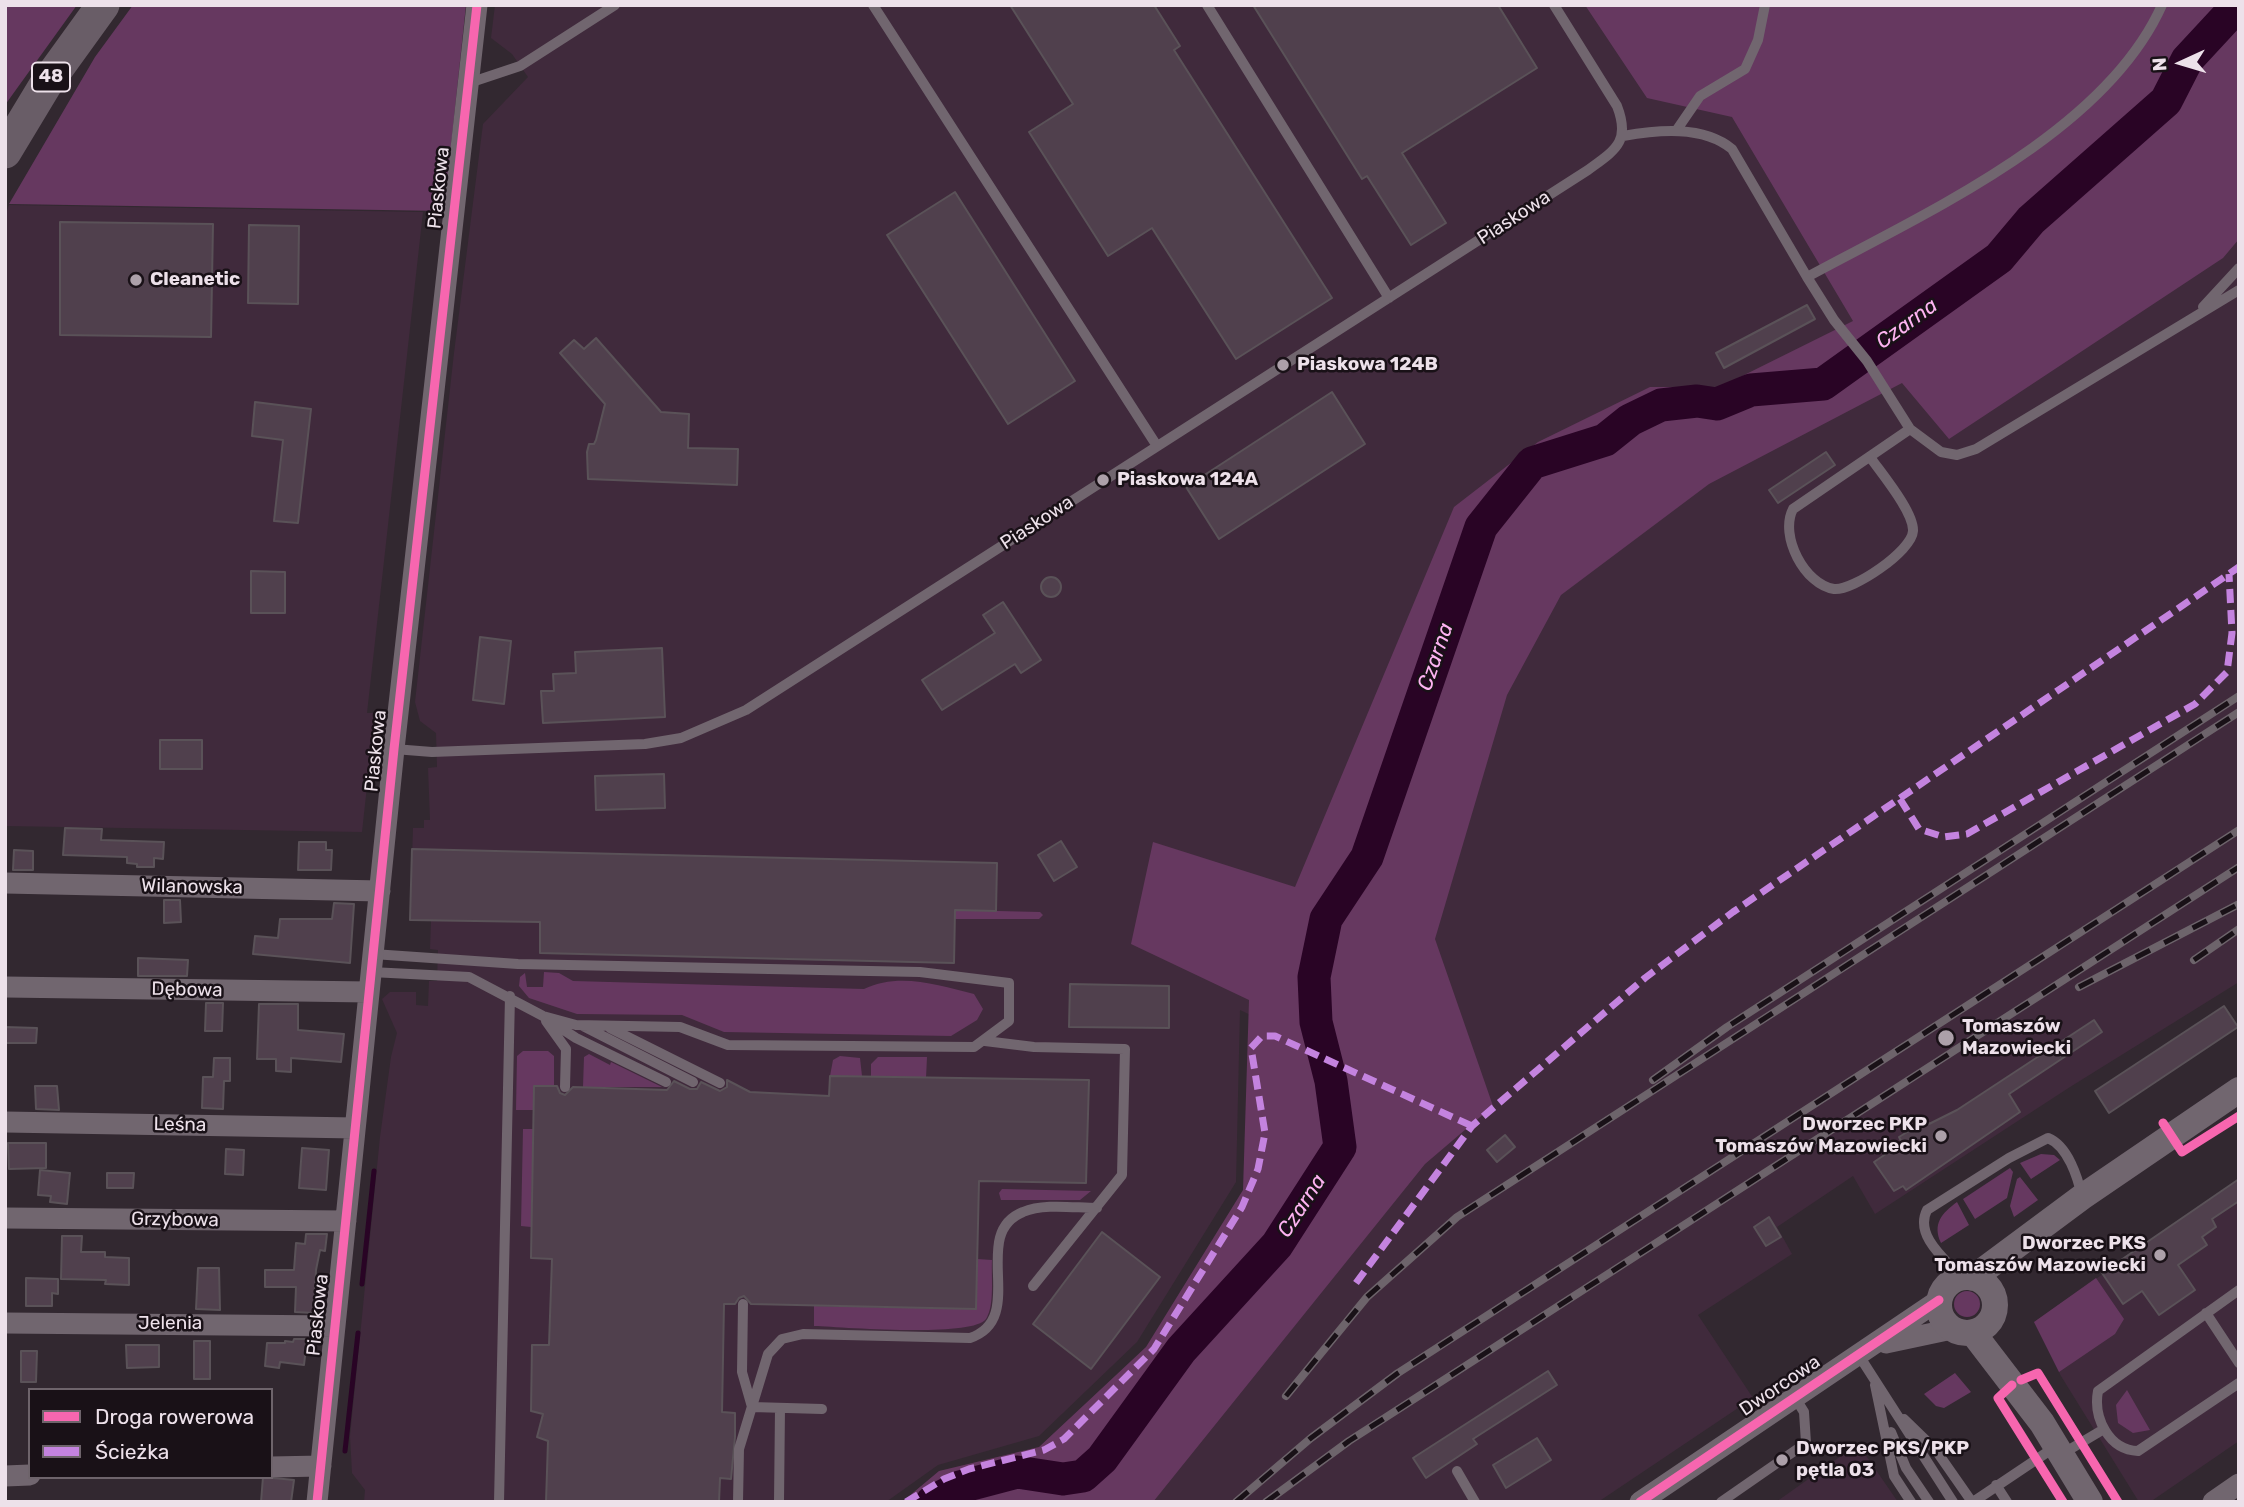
<!DOCTYPE html>
<html>
<head>
<meta charset="utf-8">
<style>
	body { margin:0 }
	#map { position:relative; width:2244px; height:1507px; overflow:hidden; background:#322830; font-family:Rubik,sans-serif }
	canvas { display:block }
	.frame { position:absolute; inset:0; border:7px solid #ede1ea; pointer-events:none }
	.legend { position:absolute; left:28px; top:1388px; width:245px; height:91px; box-sizing:border-box; background:#191117; border:2px solid #6e646b; margin:0; padding:9px 12px; list-style:none; font-size:21px; color:#ede1ea }
	.legend li { display:flex; align-items:center; gap:14px; height:35px }
	.legend b { width:35px; border:2px solid #6e646b }
	.north { position:absolute; left:2146px; top:28px; width:70px; height:70px; -webkit-text-stroke:5px #191117; paint-order:stroke; rotate:266deg; font-size:19px; font-weight:700; line-height:28px; text-align:center; color:#ede1ea }
	.north::after { content:''; display:block; margin:auto; width:24px; height:32px; background:#ede1ea; clip-path:polygon(50% 0,100% 100%,50% 72%,0 100%) }
</style>
</head>
<body>
<div id="map">
<canvas width="2244" height="1507"></canvas>
<div class="frame"></div>
<ul class="legend">
<li><b style="height:9px;background:#f766af"></b>Droga rowerowa</li>
<li><b style="height:9px;background:#c483df"></b>Ścieżka</li>
</ul>
<div class="north">N</div>
</div>
<script>
const context = document.querySelector('canvas').getContext('2d');
context.lineJoin = 'round';
function fillPath(path, color) {
  context.fillStyle = color;
  context.fill(path, 'evenodd');
}
function trace(path, color, width, dash) {
  context.strokeStyle = color;
  context.lineWidth = width;
  context.lineCap = dash ? 'butt' : 'round';
  context.setLineDash(dash || []);
  context.stroke(path);
}
function drawText(font, color, halo, rows, align = 'center') {
  context.font = font + ' Rubik,sans-serif';
  context.lineWidth = 5;
  context.setLineDash([]);
  context.textBaseline = 'middle';
  context.strokeStyle = halo;
  context.fillStyle = color;
  for (const [text, x, y, turn = 0] of rows) {
    context.save();
    context.translate(x, y);
    context.rotate((+turn || 0) * Math.PI / 180);
    context.textAlign = isNaN(turn) ? turn : align;
    if (halo) context.strokeText(text, 0, 0);
    context.fillText(text, 0, 0);
    context.restore();
  }
}
fillPath(new Path2D(`
	M495,5H2239V982L2070,1087L1875,1214L1853,1176L1777,1227L1792,1254L1698,1315L1753,1398L1598,1502H989L1461,1115L1240,1010L1236,1182L1137,1342L1039,1436L938,1465L886,1502H364L365,1490L352,1473L350,1436L380,1137L391,1057L397,1033L382,999L390,992H416V1005L428,1006L429,981H437L438,950L430,949L431,921L410,920L413,828H424V820H430L428,768L437,767L436,733L420,721L415,702L454,353L483,124L528,77L512,54L491,38Z
	M9,205L423,212L367,713H375L362,832L5,826V217Z
	M2239,1179V1441L2150,1502H2139L2061,1376L2034,1322Z
	M1858,1444L1898,1502H1776Z`), '#402a3c');
fillPath(new Path2D(`
	M5,5H77L5,105Z
	M133,5H466L444,211L9,204L95,57Z
	M1585,5H2239V239L2223,258L1949,439L1902,383L1709,484L1561,595L1507,695L1435,939L1493,1106L1425,1164L1153,1502H902L939,1471L1039,1447L1146,1347L1243,1190L1249,1000L1131,944L1153,842L1295,887L1454,507L1538,442L1650,387H1720L1853,321L1732,117L1647,98Z
	M955,910L1040,912L1043,915L1039,919H955Z
	M544,972L559,973L573,981L864,989C899,972 938,985 974,994L983,1009L977,1020L951,1036L724,1032L682,1015L577,1014L529,998L519,986L520,977L525,973L527,987H543Z
	M523,1051H548L554,1056V1086L534,1110H516L517,1056Z
	M589,1054L610,1065L611,1062L662,1087H583L584,1057Z
	M840,1056L860,1058L862,1076H830L833,1060Z
	M878,1057H927L926,1078L871,1077V1064Z
	M523,1129H533L531,1227L521,1226Z
	M2041,1154L2054,1155L2060,1160L2031,1179L2020,1163Z
	M2010,1168L2013,1172L2007,1198L1975,1219L1963,1199Z
	M2020,1177L2038,1200L2014,1217L2010,1206L2017,1179Z
	M1002,1189L1091,1191L1080,1200H1001L999,1193Z
	M1957,1202L1969,1225L1941,1243C1932,1224 1942,1213 1957,1202Z
	M977,1259L992,1260C991,1276 995,1305 986,1319C972,1338 842,1327 814,1326V1306L976,1309Z
	M2096,1278L2124,1319L2115,1334L2059,1372L2034,1322Z
	M1954 1304a13 13 0 1 1 26 0a13 13 0 1 1-26 0Z
	M1955,1373L1971,1392L1944,1408L1936,1406L1924,1394Z
	M2127,1390L2150,1430L2133,1433L2118,1423L2116,1405Z`), '#663860');
trace(new Path2D(`
	M362,1284L374,1171
	M345,1451L358,1333`), '#290425', 5);
trace(new Path2D(`
	M932,1502L960,1487L1017,1472L1063,1479L1083,1476L1102,1459L1181,1350L1277,1245L1340,1147L1331,1081L1316,1022L1314,977L1326,919L1367,857L1481,527L1532,463L1605,440L1630,420L1661,405L1697,401L1717,404L1751,390L1823,384L1999,258L2031,220L2166,101L2187,60L2238,5`), '#290425', 33);
const building = new Path2D(`
	M1010,5H1154L1180,46L1174,50L1332,298L1236,359L1152,228L1108,256L1029,132L1073,104Z
	M1253,5H1498L1537,68L1402,153L1446,223L1411,245L1367,176L1362,179Z
	M955,192L1075,381L1008,424L887,235Z
	M60,222L213,224L211,337L60,335Z
	M249,225L299,226L298,304L248,303Z
	M1807,305L1815,319L1724,368L1716,353Z
	M596,338L661,412L689,414L688,448L738,449L737,485L588,479L587,452L589,444H594L596,440L605,404L560,353L574,340L584,349Z
	M1332,392L1365,444L1219,539L1186,487Z
	M255,402L311,409L298,523L274,521L283,440L252,436Z
	M1826,452L1835,465L1778,503L1769,490Z
	M251,571L285,572V613H251Z
	M1041 587a10 10 0 1 1 20 0a10 10 0 1 1-20 0Z
	M1003,602L1041,660L1021,673L1015,664L942,710L922,680L995,633L983,615Z
	M480,637L511,641L504,704L473,700Z
	M662,648L665,717L543,723L541,691H554L553,674L576,673L575,652Z
	M160,740H202V769H160Z
	M664,774L665,808L596,810L595,776Z
	M65,828L102,829L101,840L164,842L163,859L154,858V867H137V864L127,863V857L63,855Z
	M1061,841L1077,867L1054,881L1038,855Z
	M299,842H326V850H332L331,870H298Z
	M412,849L997,863L996,911L955,910L954,963L540,953V922L410,920Z
	M14,850L33,851V870H13Z
	M164,900H180L181,922L164,923Z
	M334,903L354,904L350,963L253,954L255,936L278,938L280,919H332Z
	M138,958L188,960L187,976H138Z
	M1070,984L1169,986V1028L1069,1027Z
	M206,1003H223L222,1031H205Z
	M259,1004H298V1030L344,1034L341,1062L291,1058V1072L276,1071V1059H257Z
	M2224,1006L2238,1027L2109,1113L2095,1091Z
	M2094,1020L2102,1032L2009,1094L2020,1112L1906,1190L1903,1186L1894,1191L1874,1162L1902,1143L1899,1137L1927,1120L1929,1124L1957,1110Z
	M5,1027L37,1028L36,1043H5Z
	M214,1058H230V1081H224L223,1109L202,1108L203,1077H213Z
	M830,1076L1089,1080L1086,1183L979,1181L976,1309L751,1304L744,1296L739,1298L735,1304H724L722,1412L735,1413V1437L731,1479L720,1478L719,1502H546L548,1441L537,1437L543,1414L531,1411L532,1345H549L552,1259L531,1258L534,1086H557L560,1093L565,1095L573,1087L667,1090L674,1081L690,1089H697L701,1082L720,1091L727,1087V1080L750,1092L829,1096Z
	M35,1086H57L59,1110L36,1109Z
	M1505,1135L1515,1147L1497,1162L1487,1150Z
	M8,1143H46V1168L9,1169Z
	M302,1148L329,1150L326,1190L299,1188Z
	M226,1149L244,1150L243,1175L225,1174Z
	M40,1170L70,1173L67,1204L50,1202L51,1196L38,1195Z
	M107,1173H134L133,1188H107Z
	M2239,1179V1201L2212,1219L2216,1227L2202,1237L2207,1245L2178,1265L2195,1290L2159,1315L2142,1291L2123,1304L2102,1273Z
	M1769,1217L1781,1237L1766,1246L1754,1227Z
	M1102,1232L1160,1277L1091,1369L1033,1324Z
	M306,1234H327L325,1251L320,1250L316,1270L314,1313L295,1312L296,1287H265V1270H294L296,1243L305,1244Z
	M62,1236H82L81,1252H105V1257L129,1258V1285L105,1284L106,1280L61,1279Z
	M198,1268H219L220,1310L196,1309Z
	M26,1278L58,1279V1294L52,1293V1306H26Z
	M294,1339H307L304,1365L280,1362L279,1368L265,1366L267,1343H285V1341L293,1342Z
	M194,1341H210V1379H194Z
	M126,1345H159V1367L127,1368Z
	M21,1351H37L36,1382H21Z
	M1548,1371L1557,1385L1473,1439L1477,1444L1426,1478L1413,1458Z
	M1537,1438L1551,1460L1506,1488L1493,1465Z
	M263,1477L294,1480L291,1502H261Z`);
fillPath(building, '#50404d');
trace(building, '#5a5258', 2);
trace(new Path2D(`
	M873,5L1157,446
	M1207,5L1389,298
	M469,83L520,66L615,5
	M1676,131L1700,96L1745,69L1758,40L1765,5
	M1623,136C1657,130 1703,125 1732,149L1807,277L1834,320L1867,361L1910,429L1941,452L1957,455L1976,449L2239,290
	M1807,277C1925,213 2105,133 2162,5
	M2203,307L2239,268
	M1870,457C1881,473 1914,512 1913,531C1912,551 1853,591 1834,589C1805,585 1779,536 1793,509L1910,429
	M394,749L432,752L645,744L681,738L746,710L1588,170C1615,150 1631,142 1617,106L1554,5
	M371,972L469,977L543,1016L576,1025L680,1027L728,1045L974,1047L1009,1021V983L920,972L518,964L373,954
	M546,1021L566,1049L565,1087
	M550,1021L576,1038L666,1082
	M583,1026L693,1082
	M610,1028L720,1083
	M985,1041L1034,1047L1125,1049L1122,1175L1033,1286
	M1962,1278C1946,1260 1914,1236 1927,1210L2009,1158L2048,1138C2068,1146 2078,1178 2082,1197
	M2239,1290L2098,1391C2093,1418 2109,1450 2138,1451L2239,1383
	M743,1304L742,1372L752,1407L822,1409
	M2206,1313L2239,1363
	M1858,1354L1953,1502
	M1875,1385L1894,1476L1911,1502
	M1904,1419L1935,1449L1972,1502
	M1891,1432L1906,1468L1929,1502
	M2062,1454L2104,1429
	M1457,1471L1475,1502
	M1996,1485L2007,1502
	M499,1502L510,996
	M738,1502L739,1449L768,1354L782,1339L803,1334L970,1338C1029,1318 968,1234 1023,1212C1044,1203 1075,1208 1097,1208
	M779,1502L780,1408
	M1721,1502L1806,1443L1804,1412L1794,1396
	M1973,1502L2055,1447`), '#71666f', 10);
trace(new Path2D(`
	M5,883L380,891
	M5,987L369,992
	M5,1122L355,1128
	M5,1218L346,1221
	M5,1323L335,1326
	M1886,1343L1952,1329
	M271,1467L321,1466
	M5,1476L30,1475
	M317,1502L394,749L477,5
	M1640,1502L1939,1300
	M2213,1502L2239,1484`), '#71666f', 21);
trace(new Path2D(`
	M1939 1305a28 28 0 1 1 56 0a28 28 0 1 1-56 0Z
	M1973,1278L2082,1197L2239,1090
	M1973,1333L2042,1423L2090,1502`), '#71666f', 26);
trace(new Path2D(`
	M5,152L46,84L103,5`), '#695d67', 33);
const rail = new Path2D(`
	M2194,960L2239,929
	M2079,987L2239,904
	M1653,1080L1727,1027L2239,696
	M1286,1396L1367,1297L1457,1217L2239,712
	M1236,1502L1311,1438L1398,1373L2239,830
	M1266,1502L1349,1441L2239,867`);
trace(rail, '#6d646b', 8);
trace(rail, '#191117', 5, [16]);
trace(new Path2D(`
	M1900,799L1919,829L1944,837L1967,834L2195,704L2227,672L2232,633L2229,574
	M1356,1283L1472,1126L1645,978L1733,912L2239,567
	M906,1502L944,1479L969,1469L1044,1450L1064,1439L1154,1349L1242,1207L1258,1169L1265,1133L1251,1048L1262,1036H1275L1472,1126`), '#c483df', 7, [14, 7]);
trace(new Path2D(`
	M2163,1123L2182,1152L2239,1116
	M2021,1380L2038,1373L2118,1502
	M2012,1385L1998,1398L2063,1502
	M317,1502L394,749L477,5
	M1640,1502L1939,1300`), '#f766af', 9);
for (const [x, y, r, color] of [
	[136,280,7,"#aca0a9"],
	[1283,365,7,"#aca0a9"],
	[1103,480,7,"#aca0a9"],
	[1946,1038,9,"#aca0a9"],
	[1941,1136,7,"#aca0a9"],
	[2160,1255,7,"#aca0a9"],
	[1782,1460,7,"#aca0a9"]
]) {
  const dot = new Path2D();
  dot.arc(x, y, r, 0, 2 * Math.PI);
  context.fillStyle = color;
  context.fill(dot);
  trace(dot, '#191117', 2.5);
}
for (const [x, y, w] of [
	[51,77,38]
]) {
  const box = new Path2D();
  box.roundRect(x - w / 2, y - 14.5, w, 29, 5);
  context.fillStyle = '#191117';
  context.fill(box);
  trace(box, '#ede1ea', 2);
}
drawText('bold 18px', '#ede1ea', null, [
	["48",51,77]
]);
drawText('19px', '#ede1ea', '#191117', [
	["Piaskowa",439,188,-84],
	["Piaskowa",1514,218,-33],
	["Piaskowa",1037,523,-33],
	["Piaskowa",376,751,-84],
	["Wilanowska",192,887,1],
	["Dębowa",187,990,1],
	["Leśna",180,1125,1],
	["Grzybowa",175,1220,1],
	["Piaskowa",318,1315,-84],
	["Jelenia",170,1324],
	["Dworcowa",1780,1386,-34]
]);
drawText('bold 19px', '#ede1ea', '#191117', [
	["Cleanetic",150,280],
	["Piaskowa 124B",1297,365],
	["Piaskowa 124A",1117,480],
	["Tomaszów",1962,1027],
	["Mazowiecki",1962,1049],
	["Dworzec PKP",1927,1125,"right"],
	["Tomaszów Mazowiecki",1927,1147,"right"],
	["Dworzec PKS",2146,1244,"right"],
	["Tomaszów Mazowiecki",2146,1266,"right"],
	["Dworzec PKS/PKP",1796,1449],
	["pętla 03",1796,1471]
], 'left');
drawText('italic 21px', '#fdb3f1', '#191117', [
	["Czarna",1907,324,-36],
	["Czarna",1436,657,-71],
	["Czarna",1302,1206,-57]
]);
</script>
</body>
</html>
